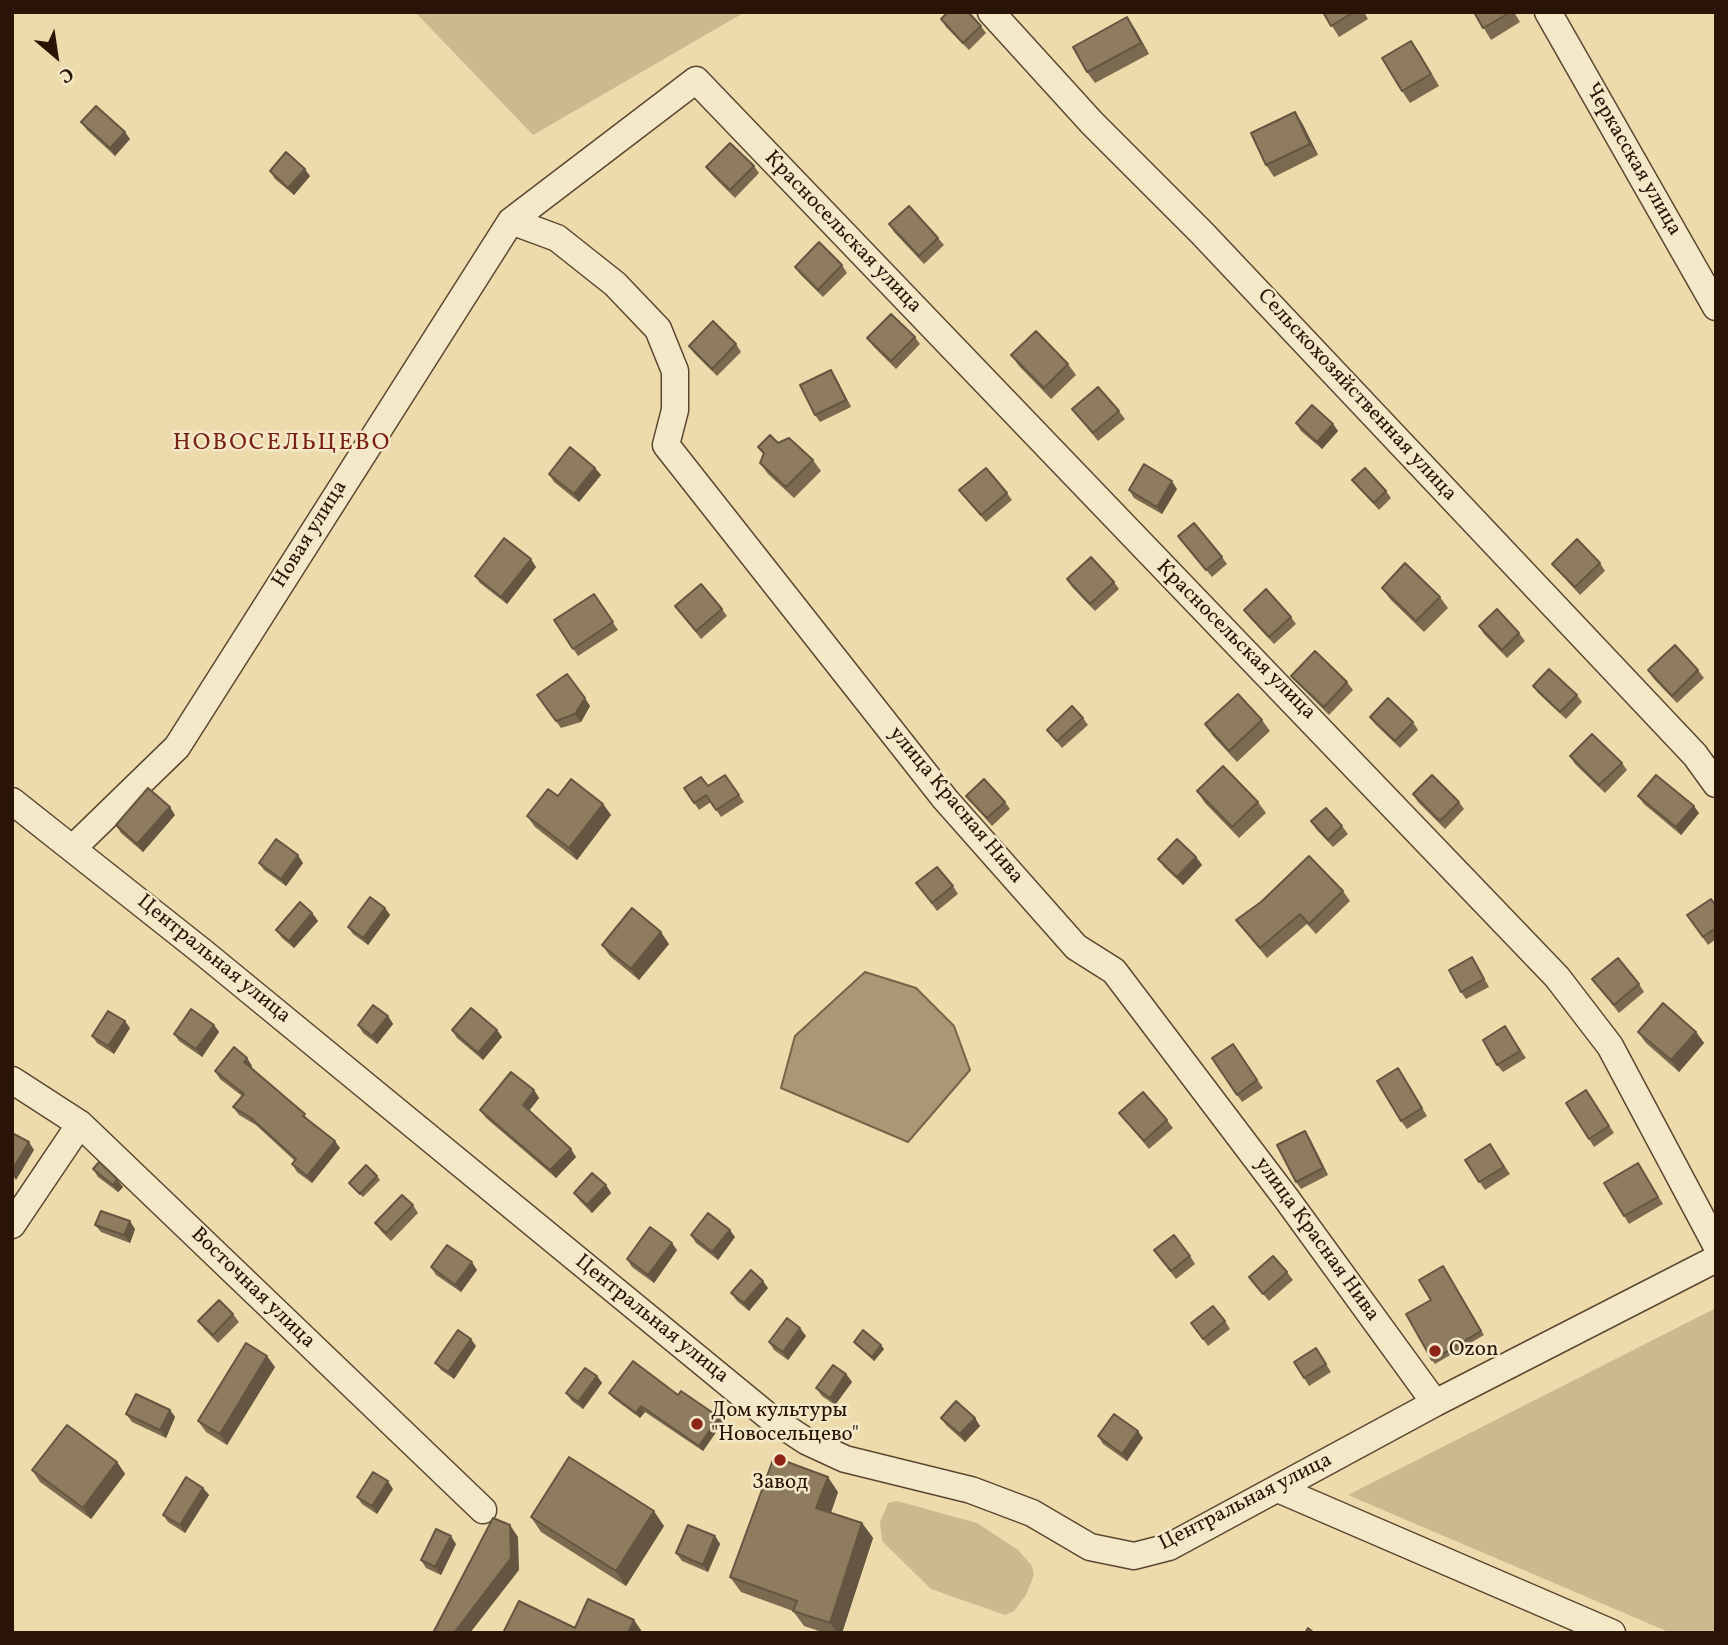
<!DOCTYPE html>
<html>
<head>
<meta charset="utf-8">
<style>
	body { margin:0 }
	#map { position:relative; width:1728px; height:1645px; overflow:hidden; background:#eddbab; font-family:Vollkorn,serif }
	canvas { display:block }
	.frame { position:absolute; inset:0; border:14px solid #2a1408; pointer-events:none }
	.north { position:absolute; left:21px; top:21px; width:70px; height:70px; -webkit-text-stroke:5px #f3e8c8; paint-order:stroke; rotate:151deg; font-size:19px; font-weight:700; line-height:28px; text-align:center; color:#2a1408 }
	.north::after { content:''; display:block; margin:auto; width:24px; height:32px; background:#2a1408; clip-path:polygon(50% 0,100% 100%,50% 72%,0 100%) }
</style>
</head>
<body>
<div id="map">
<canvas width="1728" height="1645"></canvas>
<div class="frame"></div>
<div class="north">С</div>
</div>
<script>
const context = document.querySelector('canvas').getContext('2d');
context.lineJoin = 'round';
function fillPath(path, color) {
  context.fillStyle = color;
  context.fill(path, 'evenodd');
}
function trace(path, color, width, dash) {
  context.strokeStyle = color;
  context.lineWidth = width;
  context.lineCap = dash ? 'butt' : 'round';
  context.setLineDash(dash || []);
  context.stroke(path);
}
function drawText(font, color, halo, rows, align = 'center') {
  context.font = font + ' Vollkorn,serif';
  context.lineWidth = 5;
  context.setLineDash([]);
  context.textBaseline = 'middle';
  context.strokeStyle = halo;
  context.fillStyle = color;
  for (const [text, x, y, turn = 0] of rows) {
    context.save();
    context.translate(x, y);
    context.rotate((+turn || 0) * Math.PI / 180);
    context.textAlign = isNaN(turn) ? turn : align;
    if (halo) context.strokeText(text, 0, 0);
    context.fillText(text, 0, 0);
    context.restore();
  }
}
fillPath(new Path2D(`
	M415,12H745L533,135Z
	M1716,1308V1633H1671L1348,1495Z
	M897,1501L977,1523L1018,1550L1032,1566L1034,1575L1026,1595L1014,1611L1005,1615L931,1589L882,1541L880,1522L888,1503Z`), '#ccb98f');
const water = new Path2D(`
	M865,972L916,988L954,1026L970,1070L908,1142L781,1088L795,1036Z`);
fillPath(water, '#ab9774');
trace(water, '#776349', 2);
const minor = new Path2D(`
	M991,12L1092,123L1202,233L1695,755L1716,784
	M1548,12L1716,307
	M511,221L557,238L615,284L658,329L675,371V410L666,445L945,799L1076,947L1114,971L1286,1198L1435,1403
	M12,801L204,953L768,1416L806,1441L845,1459L971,1490L1032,1513L1090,1547L1134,1556L1169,1547L1435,1403L1716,1259
	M74,847L177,747L511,221L696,80L1557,977L1610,1046L1716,1245
	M12,1080L80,1124L483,1510
	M12,1225L80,1124
	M1278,1489L1612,1633`);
trace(minor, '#5b4631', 29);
trace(minor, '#f3e8c8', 26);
fillPath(new Path2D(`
	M1323,12H1364L1368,19L1339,37Z
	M1474,12H1514L1520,22L1491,40Z
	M941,19L981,26L986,33L969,50L946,27Z
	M1135,29L1149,54L1095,83L1087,72Z
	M1411,41L1439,86L1410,103L1402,91Z
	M1295,112L1302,123L1318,155L1274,177L1266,165Z
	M81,122L130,139L115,156L87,130Z
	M754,166L759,173L735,198L712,175L706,167Z
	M270,171L310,176L294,195L275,179Z
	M889,224L938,238L944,245L924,264L894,232Z
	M842,265L847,273L823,297L800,274L795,267Z
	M915,337L920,344L896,369L873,346L867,338Z
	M736,344L741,352L717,376L694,353L689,346Z
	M1011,355L1068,364L1076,375L1051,399L1019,366Z
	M831,370L836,378L851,407L820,422L815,415Z
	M1072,409L1119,411L1125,419L1098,441Z
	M1296,423L1333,424L1338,431L1322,449L1301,431Z
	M778,443L813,460L821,471L794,498L768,474L760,463L763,454L758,447Z
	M595,468L601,475L579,502L554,482L549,474Z
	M1352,480L1386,491L1391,498L1379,510L1358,487Z
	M1177,489L1162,514L1134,498L1129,490Z
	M959,490L1007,493L1012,500L986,522Z
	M1178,536L1222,557L1227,564L1212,577Z
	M1600,563L1605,571L1580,595L1558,571L1552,564Z
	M536,567L507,604L480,583L475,576Z
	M1067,579L1114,582L1119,589L1095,611L1072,587Z
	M1382,588L1440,597L1448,608L1424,632L1390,599Z
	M594,594L618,630L578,656L554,620Z
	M675,606L722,609L727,616L701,639Z
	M1244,610L1291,617L1296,624L1274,644L1249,617Z
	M1479,626L1519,633L1525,641L1507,658L1484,634Z
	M1648,670H1698L1704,678L1677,703L1653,678Z
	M1291,676L1347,682L1353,690L1329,715L1297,683Z
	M1533,686L1577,695L1582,702L1566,719L1538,693Z
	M537,695L590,706L581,722L561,728Z
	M1370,717L1413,722L1418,730L1400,748L1375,724Z
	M1083,718L1088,725L1062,748L1047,730Z
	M1262,720L1270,731L1237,762L1213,736L1205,724Z
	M1570,756L1622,763L1627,770L1605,793L1575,764Z
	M725,775L744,802L721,817L711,802L699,810L684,788L708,786Z
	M1197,791L1258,802L1266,813L1239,838L1205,803Z
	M1413,794L1459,802L1464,809L1445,829L1418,802Z
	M558,796L603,804L611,815L577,860L535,827L527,816Z
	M966,796L1005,802L1010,809L992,826L972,803Z
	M1638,796L1699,813L1681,835L1644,804Z
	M175,815L143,852L121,833L116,825Z
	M1311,821L1342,826L1348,834L1333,847L1316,829Z
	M1196,857L1202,865L1183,885L1164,867L1158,859Z
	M259,863H303L286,886L264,870Z
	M916,883L953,886L958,894L937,911Z
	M1343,891L1350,901L1316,934L1307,924L1267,958L1236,920Z
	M1716,906V939L1708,945L1687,915Z
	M385,908L390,915L368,945L353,934L348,927Z
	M312,913L318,921L294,948L282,938L276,930Z
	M669,944L639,980L610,956L602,945Z
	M1477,965L1489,987L1466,999L1461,992Z
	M1592,979L1639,984L1644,992L1619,1013Z
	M388,1016L393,1024L377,1044L363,1033L358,1025Z
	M214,1025L219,1032L202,1057L179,1041L174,1034Z
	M1505,1026L1526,1058L1503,1072L1497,1065Z
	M130,1028L114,1054L97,1043L92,1036Z
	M452,1030H497L502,1037L483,1060L457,1038Z
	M1638,1032H1696L1704,1043L1679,1072L1646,1043Z
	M1233,1044L1263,1088L1242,1102L1212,1058Z
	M247,1058L252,1066L251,1067L340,1148L312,1183L297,1172L292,1164L295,1161L256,1125L239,1115L233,1107L242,1096L220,1079L215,1071Z
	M1403,1076L1427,1116L1407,1129L1401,1121Z
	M534,1090L539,1098L529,1111L576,1157L556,1178L486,1118L480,1110Z
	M1586,1090L1614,1133L1594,1147L1589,1139Z
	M1119,1113L1167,1120L1173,1128L1149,1149Z
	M1305,1131L1310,1139L1328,1175L1301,1189L1296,1182Z
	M1490,1144L1510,1174L1485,1190L1465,1160Z
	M93,1169L123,1187L118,1192L98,1177Z
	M1643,1171L1663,1204L1629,1224L1624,1216Z
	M377,1176L380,1180L363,1197L349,1183Z
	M606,1185L611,1193L592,1213L579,1200L574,1193Z
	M413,1205L418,1213L391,1241L381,1231L375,1223Z
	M95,1225L135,1229L130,1243L101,1232Z
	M691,1235L735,1237L718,1260L696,1243Z
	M677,1250L654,1283L632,1267L627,1259Z
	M1190,1256L1195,1264L1176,1279L1159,1257Z
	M1443,1266L1484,1335L1435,1364L1432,1360L1431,1300Z
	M431,1267L477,1270L461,1292L436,1275Z
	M1287,1272L1293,1280L1269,1301L1249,1277Z
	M768,1288L749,1311L737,1301L731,1293Z
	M233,1314L239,1322L218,1343L204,1329L198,1321Z
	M1225,1321L1230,1329L1208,1346L1191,1323Z
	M806,1336L788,1360L774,1350L769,1342Z
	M854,1342L884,1349L874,1361L856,1345Z
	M476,1346L454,1379L441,1370L435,1363Z
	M1316,1348L1331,1372L1309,1386L1304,1378Z
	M275,1367L227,1445L206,1432L198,1421Z
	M846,1374L852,1382L835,1405L822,1396L816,1388Z
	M597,1376L602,1383L583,1409L572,1401L566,1393Z
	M609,1393L678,1395L723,1422L703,1451L645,1412L640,1418L613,1398Z
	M170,1410L175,1417L166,1438L132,1422L126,1414Z
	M941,1418H975L980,1426L965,1442L946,1425Z
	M1098,1436L1143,1438L1127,1461L1103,1444Z
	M117,1462L125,1474L91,1519L40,1482L32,1470Z
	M203,1488L209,1495L185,1533L168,1522L163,1515Z
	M393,1489L377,1514L362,1504L357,1497Z
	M838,1492L831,1513L862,1523L873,1538L842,1633H825L804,1626L793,1611L741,1592L730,1577Z
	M531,1517L664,1526L626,1586L541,1532Z
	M715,1536L720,1544L708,1572L682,1561L676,1553Z
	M456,1544L441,1575L426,1568L421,1560Z`), '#7b6a50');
fillPath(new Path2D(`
	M1127,17L1135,29L1149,54L1141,43Z
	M1411,41L1419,52L1439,86L1431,74Z
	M1295,112L1302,123L1318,155L1310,144Z
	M125,132L130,139L115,156L110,148Z
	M305,169L310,176L294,195L288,188Z
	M831,370L836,378L851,407L846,400Z
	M1333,424L1338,431L1322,449L1317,442Z
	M595,468L601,475L579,502L574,494Z
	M1172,481L1177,489L1162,514L1157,507Z
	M531,559L536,567L507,604L501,597Z
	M585,698L590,706L581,722L575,714Z
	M603,804L611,815L577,860L569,848Z
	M1694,806L1699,813L1681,835L1676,827Z
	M170,807L175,815L143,852L137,844Z
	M298,855L303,863L286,886L281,879Z
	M1196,857L1202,865L1183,885L1177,877Z
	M385,908L390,915L368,945L363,938Z
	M312,913L318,921L294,948L289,941Z
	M661,932L669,944L639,980L631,969Z
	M388,1016L393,1024L377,1044L372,1036Z
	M125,1021L130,1028L114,1054L108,1046Z
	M214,1025L219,1032L202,1057L196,1049Z
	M497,1030L502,1037L483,1060L478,1053Z
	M1696,1032L1704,1043L1679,1072L1671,1060Z
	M247,1058L252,1066L250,1069L244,1062Z
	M534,1090L539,1098L528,1112L523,1105Z
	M1305,1131L1310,1139L1328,1175L1323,1168Z
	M335,1141L340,1148L312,1183L307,1176Z
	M29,1142L34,1150L16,1180L12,1174V1170Z
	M571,1149L576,1157L556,1178L550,1170Z
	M117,1179L123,1187L118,1192L113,1185Z
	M606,1185L611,1193L592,1213L587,1205Z
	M130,1221L135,1229L130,1243L124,1235Z
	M730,1230L735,1237L718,1260L712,1252Z
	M672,1243L677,1250L654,1283L648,1275Z
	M472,1262L477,1270L461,1292L455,1285Z
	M763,1281L768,1288L749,1311L744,1303Z
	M800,1328L806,1336L788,1360L783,1352Z
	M471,1339L476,1346L454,1379L448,1372Z
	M881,1345L884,1349L874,1361L872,1357Z
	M267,1356L275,1367L227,1445L220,1434Z
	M846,1374L852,1382L835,1405L830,1398Z
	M597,1376L602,1383L583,1409L578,1402Z
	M641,1406L645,1412L640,1418L636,1413Z
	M170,1410L175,1417L166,1438L160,1430Z
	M719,1417L723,1422L703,1451L699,1446Z
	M975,1418L980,1426L965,1442L960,1434Z
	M1138,1431L1143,1438L1127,1461L1122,1454Z
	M117,1462L125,1474L91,1519L83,1508Z
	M828,1477L838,1492L827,1523L816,1508Z
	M388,1481L393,1489L377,1514L372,1506Z
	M203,1488L209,1495L185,1533L180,1525Z
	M654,1511L664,1526L626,1586L616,1571Z
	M862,1523L873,1538L842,1633H837L830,1623Z
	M510,1525L518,1537L519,1570L470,1633H454Z
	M451,1536L456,1544L441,1575L435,1567Z
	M715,1536L720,1544L708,1572L703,1565Z
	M634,1620L643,1633H628Z`), '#645641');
const building = new Path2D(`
	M948,12H968L981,26L963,43L941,19Z
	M1323,12H1354L1331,26Z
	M1474,12H1511L1483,28Z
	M1127,17L1141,43L1087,72L1073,47Z
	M1411,41L1431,74L1402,91L1382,58Z
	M96,106L125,132L110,148L81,122Z
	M1295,112L1310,144L1266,165L1251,133Z
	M730,143L754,166L730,190L706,167Z
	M286,152L305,169L288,188L270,171Z
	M909,206L938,238L919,256L889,224Z
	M819,242L842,265L818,290L795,267Z
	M891,314L915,337L891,361L867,338Z
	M713,321L736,344L712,369L689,346Z
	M1036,331L1068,364L1044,388L1011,355Z
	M831,370L846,400L815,415L800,385Z
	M1098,387L1119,411L1093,433L1072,409Z
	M1312,405L1333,424L1317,442L1296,423Z
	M770,435L778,443L789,438L813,460L786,487L760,463L764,453L758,447Z
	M570,447L595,468L574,494L549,474Z
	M1144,464L1172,481L1157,507L1129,490Z
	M986,468L1007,493L981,515L959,490Z
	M1365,468L1386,491L1374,503L1352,480Z
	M1194,523L1222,557L1206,570L1178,536Z
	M504,538L531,559L501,597L475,576Z
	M1577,539L1600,563L1575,587L1552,564Z
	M1091,557L1114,582L1090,604L1067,579Z
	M1405,563L1440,597L1416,621L1382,588Z
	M701,584L722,609L696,631L675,606Z
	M1266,589L1291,617L1269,637L1244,610Z
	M594,594L613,622L573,649L554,620Z
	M1497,609L1519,633L1502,650L1479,626Z
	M1675,645L1698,670L1672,696L1648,670Z
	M1315,651L1347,682L1324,707L1291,676Z
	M1549,669L1577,695L1560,712L1533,686Z
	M567,674L585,698L575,714L556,721L537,695Z
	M1238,694L1262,720L1229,751L1205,724Z
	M1388,698L1413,722L1395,741L1370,717Z
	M1072,706L1083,718L1057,741L1047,730Z
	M1592,734L1622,763L1599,785L1570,756Z
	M1223,766L1258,802L1232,827L1197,791Z
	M725,775L739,795L716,810L706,795L694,803L684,788L701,777L708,786Z
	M1432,775L1459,802L1440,821L1413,794Z
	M1656,775L1694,806L1676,827L1638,796Z
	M571,779L603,804L569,848L527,816L548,789L558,796Z
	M984,779L1005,802L987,818L966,796Z
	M148,788L170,807L137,844L116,825Z
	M1326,808L1342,826L1328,840L1311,821Z
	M276,839L298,855L281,879L259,863Z
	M1177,839L1196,857L1177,877L1158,859Z
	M1309,856L1343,891L1309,924L1300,914L1260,948L1236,920L1261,902Z
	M937,867L953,886L932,903L916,883Z
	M370,897L385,908L363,938L348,927Z
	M1711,899L1716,906V928L1703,937L1687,915Z
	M300,902L312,913L289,941L276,930Z
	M632,908L661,932L631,969L602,945Z
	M1472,957L1484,979L1461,992L1449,970Z
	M1618,958L1639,984L1614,1005L1592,979Z
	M1663,1003L1696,1032L1671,1060L1638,1032Z
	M373,1005L388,1016L372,1036L358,1025Z
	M471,1008L497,1030L478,1053L452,1030Z
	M191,1009L214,1025L196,1049L174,1034Z
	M108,1011L125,1021L108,1046L92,1036Z
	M1505,1026L1520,1051L1497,1065L1483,1040Z
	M1233,1044L1257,1080L1237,1095L1212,1058Z
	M234,1047L247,1058L244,1062L305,1114L303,1116L335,1141L307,1176L292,1164L296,1159L251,1118L233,1107L244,1094L215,1071Z
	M1398,1068L1422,1108L1401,1121L1377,1081Z
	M511,1072L534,1090L523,1105L571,1149L550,1170L480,1110Z
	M1586,1090L1609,1126L1589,1139L1566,1103Z
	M1143,1092L1167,1120L1144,1141L1119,1113Z
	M1305,1131L1323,1168L1296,1182L1277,1145Z
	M12,1133L29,1142L12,1170Z
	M1490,1144L1504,1167L1479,1182L1465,1160Z
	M99,1162L117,1179L113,1185L93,1169Z
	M1638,1163L1658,1197L1624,1216L1604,1183Z
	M366,1165L377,1176L360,1194L349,1183Z
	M592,1173L606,1185L587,1205L574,1193Z
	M402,1195L413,1205L386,1233L375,1223Z
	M101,1211L130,1221L124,1235L95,1225Z
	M708,1213L730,1230L712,1252L691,1235Z
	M650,1227L672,1243L648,1275L627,1259Z
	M1174,1235L1190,1256L1171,1271L1154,1250Z
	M447,1245L472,1262L455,1285L431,1267Z
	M1273,1256L1287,1272L1263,1294L1249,1277Z
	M1443,1266L1481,1331L1432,1360L1406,1314L1431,1300L1419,1280Z
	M751,1270L763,1281L744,1303L731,1293Z
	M219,1300L233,1314L213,1335L198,1321Z
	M1213,1306L1225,1321L1203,1339L1191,1323Z
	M787,1318L800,1328L783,1352L769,1342Z
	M458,1330L471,1339L448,1372L435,1363Z
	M863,1330L881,1345L872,1357L854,1342Z
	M246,1343L267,1356L220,1434L198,1421Z
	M1316,1348L1326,1364L1304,1378L1294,1362Z
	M633,1361L678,1395L681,1391L719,1417L699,1446L641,1406L636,1413L609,1393Z
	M833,1365L846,1374L830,1398L816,1388Z
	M585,1368L597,1376L578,1402L566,1393Z
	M136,1394L170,1410L160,1430L126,1414Z
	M956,1401L975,1418L960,1434L941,1418Z
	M1114,1414L1138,1431L1122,1454L1098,1436Z
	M67,1425L117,1462L83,1508L32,1470Z
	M569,1457L654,1511L616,1571L531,1517Z
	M774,1457L828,1477L816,1508L862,1523L830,1623L793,1611L797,1601L730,1577Z
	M373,1472L388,1481L372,1506L357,1497Z
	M186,1477L203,1488L180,1525L163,1515Z
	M493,1518L510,1525L511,1558L454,1633H433Z
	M688,1525L715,1536L703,1565L676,1553Z
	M436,1529L451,1536L435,1567L421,1560Z
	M588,1599L634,1620L628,1633H503L519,1601L575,1628Z
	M1308,1628L1314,1633H1305Z`);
fillPath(building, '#8f7b5d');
trace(building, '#645641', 2);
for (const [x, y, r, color] of [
	[1435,1351,7,"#8f2418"],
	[697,1424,7,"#8f2418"],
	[780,1460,7,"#8f2418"]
]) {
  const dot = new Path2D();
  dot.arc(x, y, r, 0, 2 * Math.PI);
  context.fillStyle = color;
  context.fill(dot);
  trace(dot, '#f3e8c8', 2.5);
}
drawText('21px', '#2a1408', '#f3e8c8', [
	["Черкасская улица",1632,160,60],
	["Красносельская улица",842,233,46],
	["Сельскохозяйственная улица",1356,396,47],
	["Новая улица",311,535,-58],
	["Красносельская улица",1235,641,45],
	["улица Красная Нива",955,806,50],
	["Центральная улица",213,960,39],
	["улица Красная Нива",1316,1240,54],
	["Восточная улица",252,1289,44],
	["Центральная улица",651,1320,39],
	["Центральная улица",1246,1503,-27]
]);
drawText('21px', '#2a1408', '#f3e8c8', [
	["Ozon",1449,1351],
	["Дом культуры",711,1412],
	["\"Новосельцево\"",711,1436],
	["Завод",780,1484,"center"]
], 'left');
context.letterSpacing = '2px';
drawText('24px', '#7a1f14', '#f3e8c8', [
	["НОВОСЕЛЬЦЕВО",282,445]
]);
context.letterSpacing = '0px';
</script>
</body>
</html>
